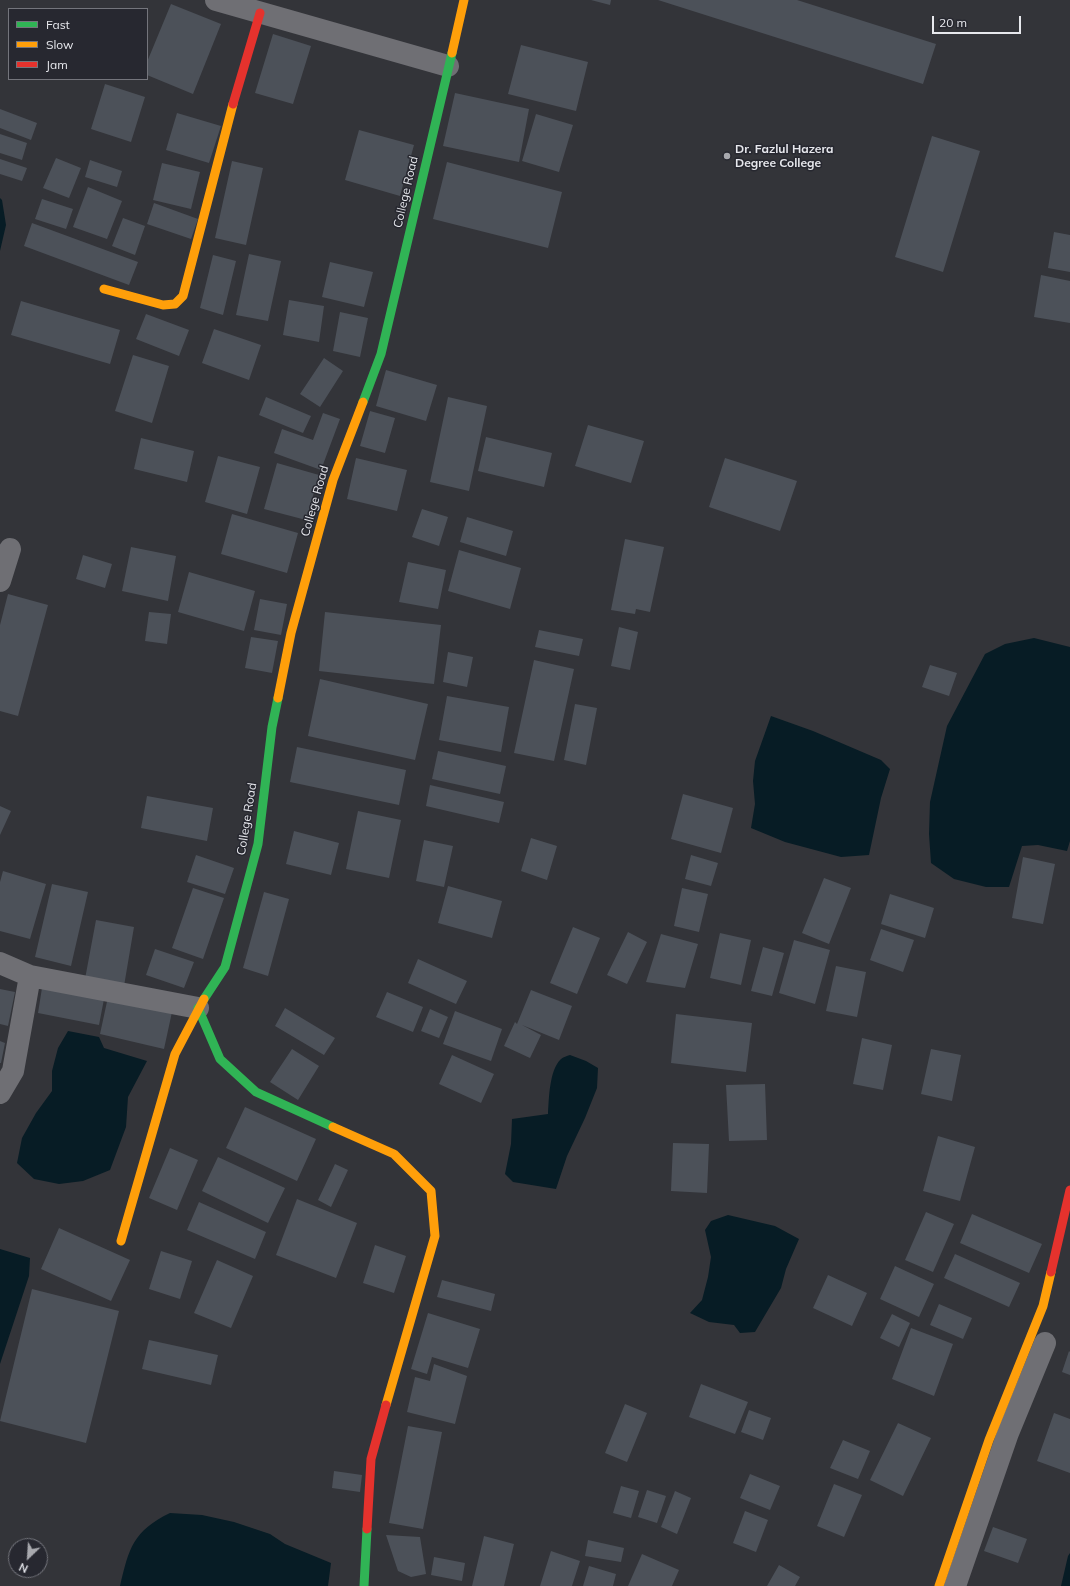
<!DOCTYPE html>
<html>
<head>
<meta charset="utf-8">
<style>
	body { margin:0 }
	#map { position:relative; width:1070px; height:1586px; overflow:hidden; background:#333439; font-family:Mulish,sans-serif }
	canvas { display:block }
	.legend { position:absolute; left:8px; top:8px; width:140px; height:72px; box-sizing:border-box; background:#272830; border:1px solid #74757c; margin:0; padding:5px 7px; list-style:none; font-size:12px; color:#e7e8ed }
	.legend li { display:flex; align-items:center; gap:8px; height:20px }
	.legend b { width:20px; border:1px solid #74757c }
	.north { position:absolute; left:8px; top:1538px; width:40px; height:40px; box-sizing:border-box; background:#272830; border:1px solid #74757c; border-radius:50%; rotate:205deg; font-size:11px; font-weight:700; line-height:16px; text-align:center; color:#e7e8ed }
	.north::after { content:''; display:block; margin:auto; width:14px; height:18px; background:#a8a9ae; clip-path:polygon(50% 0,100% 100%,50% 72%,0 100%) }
	.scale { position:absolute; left:932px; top:16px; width:89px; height:18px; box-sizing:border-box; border:2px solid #e7e8ed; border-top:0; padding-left:5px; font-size:12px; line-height:14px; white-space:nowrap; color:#e7e8ed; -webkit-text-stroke:3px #272830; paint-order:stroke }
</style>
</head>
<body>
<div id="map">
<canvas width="1070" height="1586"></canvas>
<ul class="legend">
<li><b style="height:5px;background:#30b455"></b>Fast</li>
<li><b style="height:5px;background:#ff9f0a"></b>Slow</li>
<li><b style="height:5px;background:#e5322d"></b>Jam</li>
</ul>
<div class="north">N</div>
<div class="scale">20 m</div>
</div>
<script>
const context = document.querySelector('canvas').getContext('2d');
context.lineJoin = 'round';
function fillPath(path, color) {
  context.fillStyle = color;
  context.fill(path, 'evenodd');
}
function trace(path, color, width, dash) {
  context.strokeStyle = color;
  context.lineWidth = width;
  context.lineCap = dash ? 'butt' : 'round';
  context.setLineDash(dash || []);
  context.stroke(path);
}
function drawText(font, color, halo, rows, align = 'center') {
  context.font = font + ' Mulish,sans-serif';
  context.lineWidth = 3;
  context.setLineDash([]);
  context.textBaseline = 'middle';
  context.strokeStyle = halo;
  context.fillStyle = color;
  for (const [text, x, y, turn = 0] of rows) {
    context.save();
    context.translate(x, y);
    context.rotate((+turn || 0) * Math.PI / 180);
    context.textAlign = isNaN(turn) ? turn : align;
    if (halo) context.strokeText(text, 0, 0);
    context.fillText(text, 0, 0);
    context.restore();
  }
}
fillPath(new Path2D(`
	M0,198L2,200L6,225L0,251Z
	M1034,638L1070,647V841L1067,851L1038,845L1022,846L1009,887H986L954,879L931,863L929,834L930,802L947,726L985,654L1005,644Z
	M771,716L813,731L881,760L890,769L881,798L869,855L841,857L785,842L751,828L755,804L753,781L755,761Z
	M68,1031L99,1037L104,1048L147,1061L128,1097L126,1127L110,1170L83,1181L59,1184L34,1179L17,1163L22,1138L36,1113L52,1091V1071L58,1048Z
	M570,1055L586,1061L598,1068L597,1088L585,1118L567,1156L556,1189L513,1182L505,1174L511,1144L512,1119L548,1114C549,1100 549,1070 561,1059C563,1057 567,1056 570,1055Z
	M728,1215L775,1226L799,1239L786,1269L781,1288L755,1332L740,1333L734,1325L709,1322L690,1313L702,1300L708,1277L711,1257L705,1230L711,1221Z
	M0,1249L30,1258L29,1276L0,1364Z
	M170,1513L202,1515L234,1522L270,1534L285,1544L331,1563L328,1586H120C129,1548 133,1531 170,1513Z
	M1070,1553V1586H1061L1068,1556Z`), '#071c25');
fillPath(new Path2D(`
	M591,0H611L610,5Z
	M658,0H797L936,44L923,84Z
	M171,4L221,24L193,94L147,75V62Z
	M273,34L311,46L293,104L255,93Z
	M521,45L588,62L576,111L508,94Z
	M105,84L145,97L131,142L91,129Z
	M455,93L529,109L519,162L443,146Z
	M0,109L37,123L31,140L0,128Z
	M177,113L221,126L209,163L166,150Z
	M536,114L573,125L559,172L522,161Z
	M359,130L414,145L400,196L345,180Z
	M0,134L27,143L22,160L0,153Z
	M932,136L980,151L943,272L895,257Z
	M56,158L81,168L69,198L43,188Z
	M0,159L27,168L22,181L0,174Z
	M90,160L122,171L117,187L85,177Z
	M232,161L263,168L246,245L215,238Z
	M447,162L562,192L548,248L433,219Z
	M162,163L200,172L191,209L153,200Z
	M88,187L122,201L107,239L73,227Z
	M42,199L73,209L66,229L35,219Z
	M154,203L198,219L191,239L147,224Z
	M123,218L145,226L135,255L112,246Z
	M32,223L138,262L129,285L24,246Z
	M1054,232L1070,235V272L1048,268Z
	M249,254L281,261L268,321L236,315Z
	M213,255L236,261L223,315L200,308Z
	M330,262L373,272L364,307L322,297Z
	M1041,275L1070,281V323L1034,317Z
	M289,300L324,306L319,342L283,335Z
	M21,301L120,330L110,364L11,335Z
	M340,312L368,318L360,357L333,351Z
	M146,314L189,330L179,356L136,339Z
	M214,329L261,345L249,380L202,363Z
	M133,355L169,366L152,423L115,411Z
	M324,358L343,371L320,407L300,394Z
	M386,370L437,385L426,421L376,406Z
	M266,397L311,416L303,433L259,415Z
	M448,397L487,406L469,491L430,482Z
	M370,411L395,418L385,453L360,446Z
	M323,413L340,419L321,470L274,453L282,429L313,440Z
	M588,425L644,441L631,483L575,466Z
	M486,437L552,453L544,487L478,471Z
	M141,438L194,451L187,482L134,469Z
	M218,456L260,467L247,514L205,502Z
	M356,458L407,470L397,511L347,499Z
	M725,458L797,481L780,531L709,507Z
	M277,463L319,475L306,520L264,509Z
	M422,509L448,517L439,546L412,537Z
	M232,514L298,533L287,573L221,554Z
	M467,517L513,531L506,556L460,542Z
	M625,539L664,547L650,612L636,609L635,614L611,610Z
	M131,547L176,556L168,601L122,591Z
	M459,550L521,568L510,609L448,591Z
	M83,555L112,564L105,588L76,579Z
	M408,562L446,570L438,609L399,602Z
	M189,572L255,591L244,631L178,612Z
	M8,594L48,605L18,716L0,711V625Z
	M260,599L287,604L281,635L254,630Z
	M149,612L171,614L167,644L145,641Z
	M325,612L441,625L434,684L319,671Z
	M619,627L638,632L630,670L611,666Z
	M539,630L583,639L579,656L535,647Z
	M251,637L278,641L272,673L245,668Z
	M448,652L473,657L467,687L443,682Z
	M534,660L574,669L554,761L514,753Z
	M930,665L957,673L949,696L922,687Z
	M320,679L428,704L415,760L308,736Z
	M447,696L509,707L501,752L439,740Z
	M575,704L597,708L586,765L564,760Z
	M297,747L406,770L399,805L290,782Z
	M438,751L506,766L500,794L432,779Z
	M430,785L504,802L499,823L426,806Z
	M683,794L733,808L721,853L671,839Z
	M147,796L213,808L207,841L141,828Z
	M0,806L11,811L0,835Z
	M358,811L401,820L389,878L346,869Z
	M294,831L339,843L331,875L286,864Z
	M531,838L557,846L547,880L521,871Z
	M424,840L453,846L444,887L416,881Z
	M196,855L234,868L225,894L187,882Z
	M691,855L718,863L711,886L685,879Z
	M1023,857L1055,864L1043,924L1012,918Z
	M3,871L46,884L30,939L0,931V882Z
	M824,878L851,888L829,944L802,933Z
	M52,884L88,892L71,966L35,957Z
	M448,886L502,901L492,938L438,923Z
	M193,888L224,898L203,959L172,948Z
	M682,888L708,894L699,932L674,926Z
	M264,892L289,899L268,976L243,968Z
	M890,894L934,908L925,938L881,924Z
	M96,920L134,927L124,986L85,979Z
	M573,927L600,938L577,994L550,983Z
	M881,929L914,940L903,972L870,960Z
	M628,932L647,942L627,984L607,975Z
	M720,933L751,940L741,985L710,978Z
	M661,934L698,944L685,988L646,982Z
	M794,940L830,950L815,1004L779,993Z
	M763,947L784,953L772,996L751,991Z
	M155,949L194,962L184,988L146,975Z
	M418,959L467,981L456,1004L408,983Z
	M836,966L866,972L857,1017L826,1011Z
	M42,988L104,999L99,1025L38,1013Z
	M0,989L15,992L8,1026L0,1024Z
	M531,990L572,1006L559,1040L522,1025L541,1035L530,1058L504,1046L515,1022L517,1024Z
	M387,992L423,1007L413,1032L376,1017Z
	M108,997L172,1012L164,1049L100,1034Z
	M285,1008L335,1038L324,1055L275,1026Z
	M430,1009L448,1017L439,1038L421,1031Z
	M455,1011L502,1029L491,1061L443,1044Z
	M676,1014L752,1023L746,1072L671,1063Z
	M862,1038L892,1045L883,1090L853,1084Z
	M0,1041L5,1043L1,1063H0Z
	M292,1049L319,1066L298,1100L270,1082Z
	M931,1049L961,1055L952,1101L921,1094Z
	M452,1055L494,1074L481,1103L439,1084Z
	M765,1084L767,1140L729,1141L726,1085Z
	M245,1107L316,1139L297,1181L226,1148Z
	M938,1136L975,1147L960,1201L923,1191Z
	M673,1143L709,1144L707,1193L671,1191Z
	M170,1148L198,1160L177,1210L149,1198Z
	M218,1157L285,1188L268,1223L202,1191Z
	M335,1164L348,1170L331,1207L318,1200Z
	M297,1199L357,1223L336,1278L276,1255Z
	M199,1202L266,1232L255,1259L187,1230Z
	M926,1212L954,1224L933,1272L905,1260Z
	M972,1214L1042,1244L1029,1273L960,1243Z
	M59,1228L130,1260L111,1301L41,1269Z
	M375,1245L406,1256L394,1293L363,1283Z
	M161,1251L192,1261L180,1299L149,1289Z
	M955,1254L1020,1283L1009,1307L944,1278Z
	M217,1260L253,1276L231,1328L194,1313Z
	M895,1266L934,1284L919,1317L880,1299Z
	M828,1275L867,1293L852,1326L813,1308Z
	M442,1280L495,1294L491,1311L437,1297Z
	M32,1289L119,1311L86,1443L0,1421Z
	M939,1304L972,1318L963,1339L930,1325Z
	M428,1313L480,1329L468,1368L432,1357L427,1374L411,1369Z
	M892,1314L910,1323L899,1347L880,1338Z
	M911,1328L953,1344L934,1396L892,1379Z
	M149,1340L218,1355L211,1385L142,1369Z
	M1069,1351L1070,1352V1375L1062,1372Z
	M434,1364L467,1376L455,1424L407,1412L415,1377L430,1381Z
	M701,1384L748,1402L735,1434L689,1417Z
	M625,1404L647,1413L627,1462L605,1453Z
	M749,1410L771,1418L763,1440L741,1432Z
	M1054,1413L1070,1419V1473L1037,1461Z
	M898,1423L931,1438L903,1496L870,1480Z
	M408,1426L442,1432L423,1529L389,1523Z
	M843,1440L870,1451L858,1479L830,1468Z
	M334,1471L362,1475L360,1492L332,1488Z
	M750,1474L780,1486L770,1510L740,1498Z
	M834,1484L862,1495L844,1537L817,1526Z
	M621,1486L639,1491L631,1518L613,1513Z
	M647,1490L666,1496L657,1523L638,1517Z
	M675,1491L691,1498L677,1534L661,1527Z
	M745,1511L768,1520L756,1552L733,1543Z
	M993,1527L1027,1539L1018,1563L984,1551Z
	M386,1535L420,1537L426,1574L411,1577L398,1571Z
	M484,1536L514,1544L504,1586H472Z
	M588,1540L624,1548L621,1562L585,1556Z
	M551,1551L580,1561L572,1586H540Z
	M642,1554L679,1570L672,1586H628Z
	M434,1557L465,1563L462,1581L431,1575Z
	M779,1565L800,1577L795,1586H767Z
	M589,1566L616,1574L613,1586H583Z`), '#4c5159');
trace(new Path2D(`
	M216,0L448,66
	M0,581L10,549
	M0,963L30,976L198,1008
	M0,1093L13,1071L30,976
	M955,1586L1008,1433L1045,1343`), '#6f6f74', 22);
trace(new Path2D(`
	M363,402L381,354L452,53
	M204,999L225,967L258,844L272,727L278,698
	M198,1008L220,1059L256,1092L333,1127
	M364,1586L367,1529`), '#30b455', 9);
trace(new Path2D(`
	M452,53L464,0
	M104,289L163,305L175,304L183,296L233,104
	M278,698L291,633L333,480L363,402
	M333,1127L394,1154L431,1191L435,1236L386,1405
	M121,1241L175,1054L204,999
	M939,1586L989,1440L1043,1306L1051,1272`), '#ff9f0a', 9);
trace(new Path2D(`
	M233,104L260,13
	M1051,1272L1070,1190
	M367,1529L371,1459L386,1405`), '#e5322d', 9);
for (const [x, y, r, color] of [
	[727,156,4,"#a8a9ae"]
]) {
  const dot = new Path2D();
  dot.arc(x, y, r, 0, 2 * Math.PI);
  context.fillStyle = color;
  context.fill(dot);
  trace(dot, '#272830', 1.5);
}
drawText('bold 12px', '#e7e8ed', '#272830', [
	["Dr. Fazlul Hazera",735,149],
	["Degree College",735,163]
], 'left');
drawText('12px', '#e7e8ed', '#272830', [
	["College Road",406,192,-77],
	["College Road",315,501,-74],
	["College Road",247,819,-81]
]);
</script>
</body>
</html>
